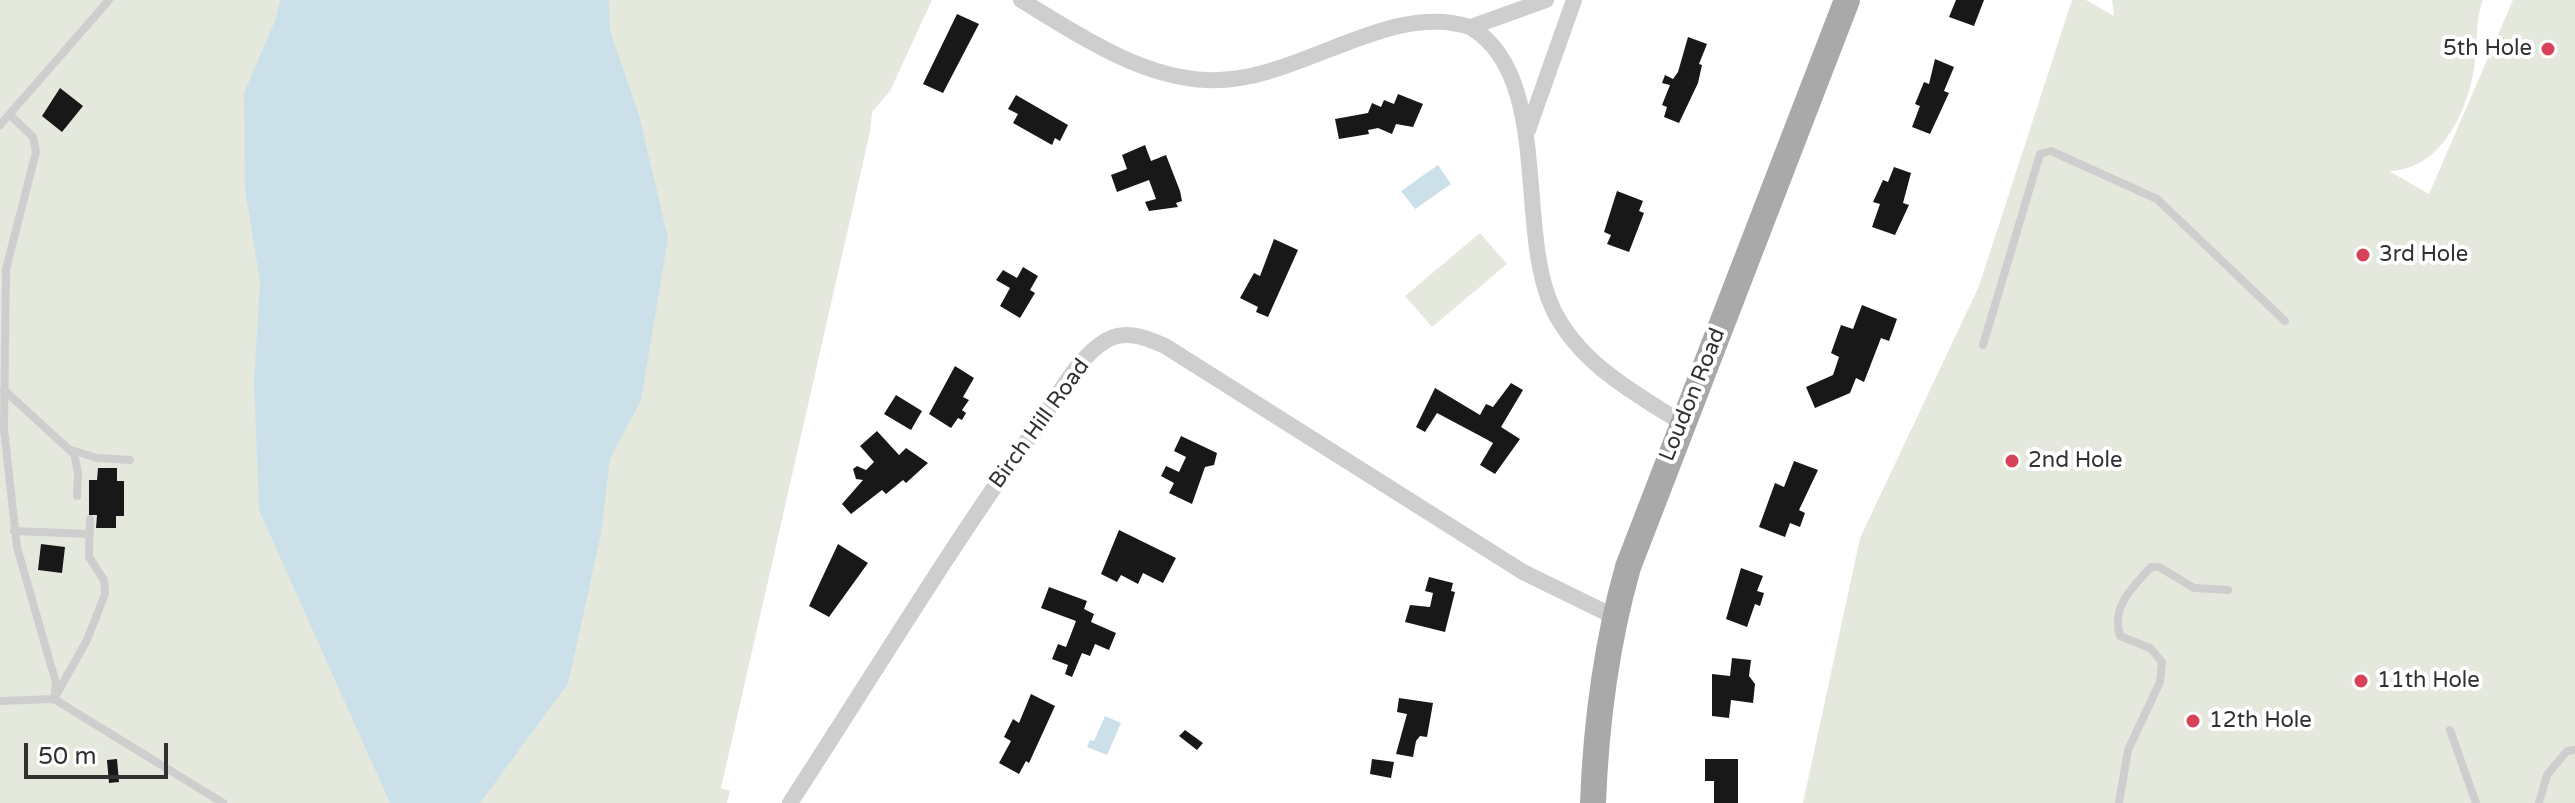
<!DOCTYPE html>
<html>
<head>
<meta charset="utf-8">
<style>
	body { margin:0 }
	#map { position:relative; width:2575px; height:803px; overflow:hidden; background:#fff; font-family:"Varela Round",sans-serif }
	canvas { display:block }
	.scale { position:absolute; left:24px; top:743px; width:144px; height:36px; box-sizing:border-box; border:4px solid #313131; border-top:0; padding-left:10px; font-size:24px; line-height:28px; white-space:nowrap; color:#313131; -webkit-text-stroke:6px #fff; paint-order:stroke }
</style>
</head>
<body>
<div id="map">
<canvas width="2575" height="803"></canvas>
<div class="scale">50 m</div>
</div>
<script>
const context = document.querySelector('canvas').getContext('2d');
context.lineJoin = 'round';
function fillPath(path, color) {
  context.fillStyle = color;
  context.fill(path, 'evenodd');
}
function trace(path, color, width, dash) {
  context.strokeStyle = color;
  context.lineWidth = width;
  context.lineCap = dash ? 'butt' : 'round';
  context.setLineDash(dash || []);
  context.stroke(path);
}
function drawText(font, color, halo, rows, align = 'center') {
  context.font = font + ' "Varela Round",sans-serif';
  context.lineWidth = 8;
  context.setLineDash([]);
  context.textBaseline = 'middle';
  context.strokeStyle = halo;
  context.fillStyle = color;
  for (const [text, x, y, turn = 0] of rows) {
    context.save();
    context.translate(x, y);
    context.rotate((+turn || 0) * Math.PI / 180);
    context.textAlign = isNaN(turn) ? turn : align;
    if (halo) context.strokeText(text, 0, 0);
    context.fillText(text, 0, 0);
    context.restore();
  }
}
fillPath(new Path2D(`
	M0,0H932L890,91L872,112L870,132L721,788L730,791L727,803H0Z
	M2072,0H2086L2114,16L2112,0H2483C2475,21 2478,40 2475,62C2469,109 2442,170 2389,171L2429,194L2513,0H2575V803H1803L1860,538L1979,286Z
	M1480,233L1507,264L1432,327L1405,296Z`), '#e5e9dd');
fillPath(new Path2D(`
	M280,0H609L610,31L639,115L668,238L641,400L610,459L601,534L568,684L480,803H390L259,510L254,382L260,282L245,189L244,93L275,21Z
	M1438,165L1451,184L1415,209L1401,191Z
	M1105,716L1121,723L1107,755L1087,747L1090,740L1094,741Z`), '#cbe0e8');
fillPath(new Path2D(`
	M1956,0H1984L1974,26L1949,17Z
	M957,14L979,24L943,93L923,84Z
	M1688,37L1707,44L1699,64L1702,65L1698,83L1679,123L1664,117L1667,107L1662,105L1670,85L1662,83L1665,75L1673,79L1678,72Z
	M1935,59L1954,67L1944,91L1949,93L1930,134L1912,127L1920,106L1915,104L1924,82L1929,84Z
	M60,88L83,106L62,132L42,116Z
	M1398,94L1423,104L1413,127L1396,124L1392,134L1378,128L1368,130L1369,134L1339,139L1335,119L1368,113L1372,103L1381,107L1384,100L1394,104Z
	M1016,95L1068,125L1060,141L1055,138L1052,145L1013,123L1018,114L1008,109Z
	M1145,145L1151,161L1166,155L1180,191L1182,201L1176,203L1178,207L1149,211L1145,202L1156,199L1149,180L1117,192L1111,175L1127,169L1122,155Z
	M1894,167L1911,173L1903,203L1909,205L1895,235L1872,227L1880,204L1873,202L1883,180L1888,182Z
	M1617,191L1643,201L1639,211L1644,213L1629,252L1607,244L1611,235L1604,232Z
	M1274,239L1298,250L1268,317L1256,312L1258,307L1240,298L1254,273L1260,276Z
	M1023,267L1038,276L1030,290L1035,293L1020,318L1000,306L1010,288L996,280L1003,270L1017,278Z
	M1862,305L1897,319L1889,341L1881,338L1864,382L1856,378L1850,393L1815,408L1806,387L1833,375L1839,357L1831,353L1841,325L1853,329Z
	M955,366L974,378L963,397L969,400L962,410L966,413L962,420L958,418L951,428L929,414Z
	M1511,383L1523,390L1501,427L1520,439L1495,474L1480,465L1493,443L1486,439L1437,413L1425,432L1416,427L1435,388L1480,415L1486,404L1493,407Z
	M896,395L922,411L911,430L884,414Z
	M877,431L899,455L906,448L928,463L906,483L903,480L886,494L882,490L851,514L842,504L863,480L856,479L853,469L857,466L866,470L874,462L860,446Z
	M1181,436L1217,453L1214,465L1205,467L1192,504L1169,493L1174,483L1161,476L1166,466L1179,472L1186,457L1174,451Z
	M1794,461L1818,470L1799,510L1805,513L1800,527L1790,523L1785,537L1759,527L1775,483L1784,487Z
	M98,468H117V481H124V516H116V528H96L97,515H89V480H97Z
	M1119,530L1176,558L1163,583L1143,573L1138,584L1121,575L1117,582L1101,574Z
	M41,544L65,547L62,573L38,570Z
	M838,544L868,563L829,617L809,606Z
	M1741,568L1763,576L1757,591L1764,593L1760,606L1755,604L1747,627L1726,619Z
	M1429,577L1453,583L1451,591L1455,592L1445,632L1405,622L1410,605L1430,607L1433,593L1425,591Z
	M1049,587L1087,601L1084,609L1094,614L1091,622L1116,633L1109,650L1095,644L1090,656L1082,653L1072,677L1065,674L1068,665L1052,659L1058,644L1066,647L1076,621L1041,608Z
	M1732,658L1751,660L1749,676L1755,684L1753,703L1731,700L1729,718L1712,716V674L1730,676Z
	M1031,694L1055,706L1029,763L1026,761L1019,774L999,763L1011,741L1004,737L1013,719L1019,723Z
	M1399,698L1433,703L1427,737L1420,736L1416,741L1413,757L1396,754L1407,714L1397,712Z
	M1185,730L1203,743L1197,750L1179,736Z
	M117,759L119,782L109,783L107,760Z
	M1372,759L1394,762L1391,778L1370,774Z
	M1705,759H1738V803H1714V781H1705Z`), '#181818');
trace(new Path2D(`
	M0,125L109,0
	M1983,345L2040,154L2051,151L2157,199L2285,321
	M4,390L74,454L78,472L77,496
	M71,450L97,458L130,460
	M90,519L89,557L104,580L105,594L87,640L54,699L223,803
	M14,531L90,534
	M0,701L54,699L56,683L17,547L4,429L6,269L36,152L33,137L10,115
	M2450,730L2476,803
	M2119,803L2128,750L2160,682L2162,662L2150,648L2120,636C2111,606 2132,588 2151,567H2159L2194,588L2228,590
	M2539,803L2547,775L2567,751L2575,750`), '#cecece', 8);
trace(new Path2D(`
	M1021,0C1077,34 1141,78 1208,80C1297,84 1386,0 1470,27C1553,75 1515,230 1553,309C1579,363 1633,392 1682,423
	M1471,27L1546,0
	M1528,130L1574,0
	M790,803C872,677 950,547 1038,425C1057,398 1077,357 1107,340C1126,329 1147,338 1165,346L1523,572L1615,617`), '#cecece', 16);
trace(new Path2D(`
	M1593,803C1596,722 1606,645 1628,567L1847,0`), '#a9a9a9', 26);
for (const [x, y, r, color] of [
	[2548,49,8,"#d84259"],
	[2363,255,8,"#d84259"],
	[2012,461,8,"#d84259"],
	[2361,681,8,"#d84259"],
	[2193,721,8,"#d84259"]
]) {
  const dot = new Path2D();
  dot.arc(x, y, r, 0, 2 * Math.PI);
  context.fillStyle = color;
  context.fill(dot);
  trace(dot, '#fff', 3);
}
drawText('22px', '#313131', '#fff', [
	["5th Hole",2532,49,"right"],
	["3rd Hole",2379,255],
	["2nd Hole",2028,461],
	["11th Hole",2377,681],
	["12th Hole",2209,721]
], 'left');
drawText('22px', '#313131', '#fff', [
	["Loudon Road",1693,395,-68],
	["Birch Hill Road",1040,424,-54]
]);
</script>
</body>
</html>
